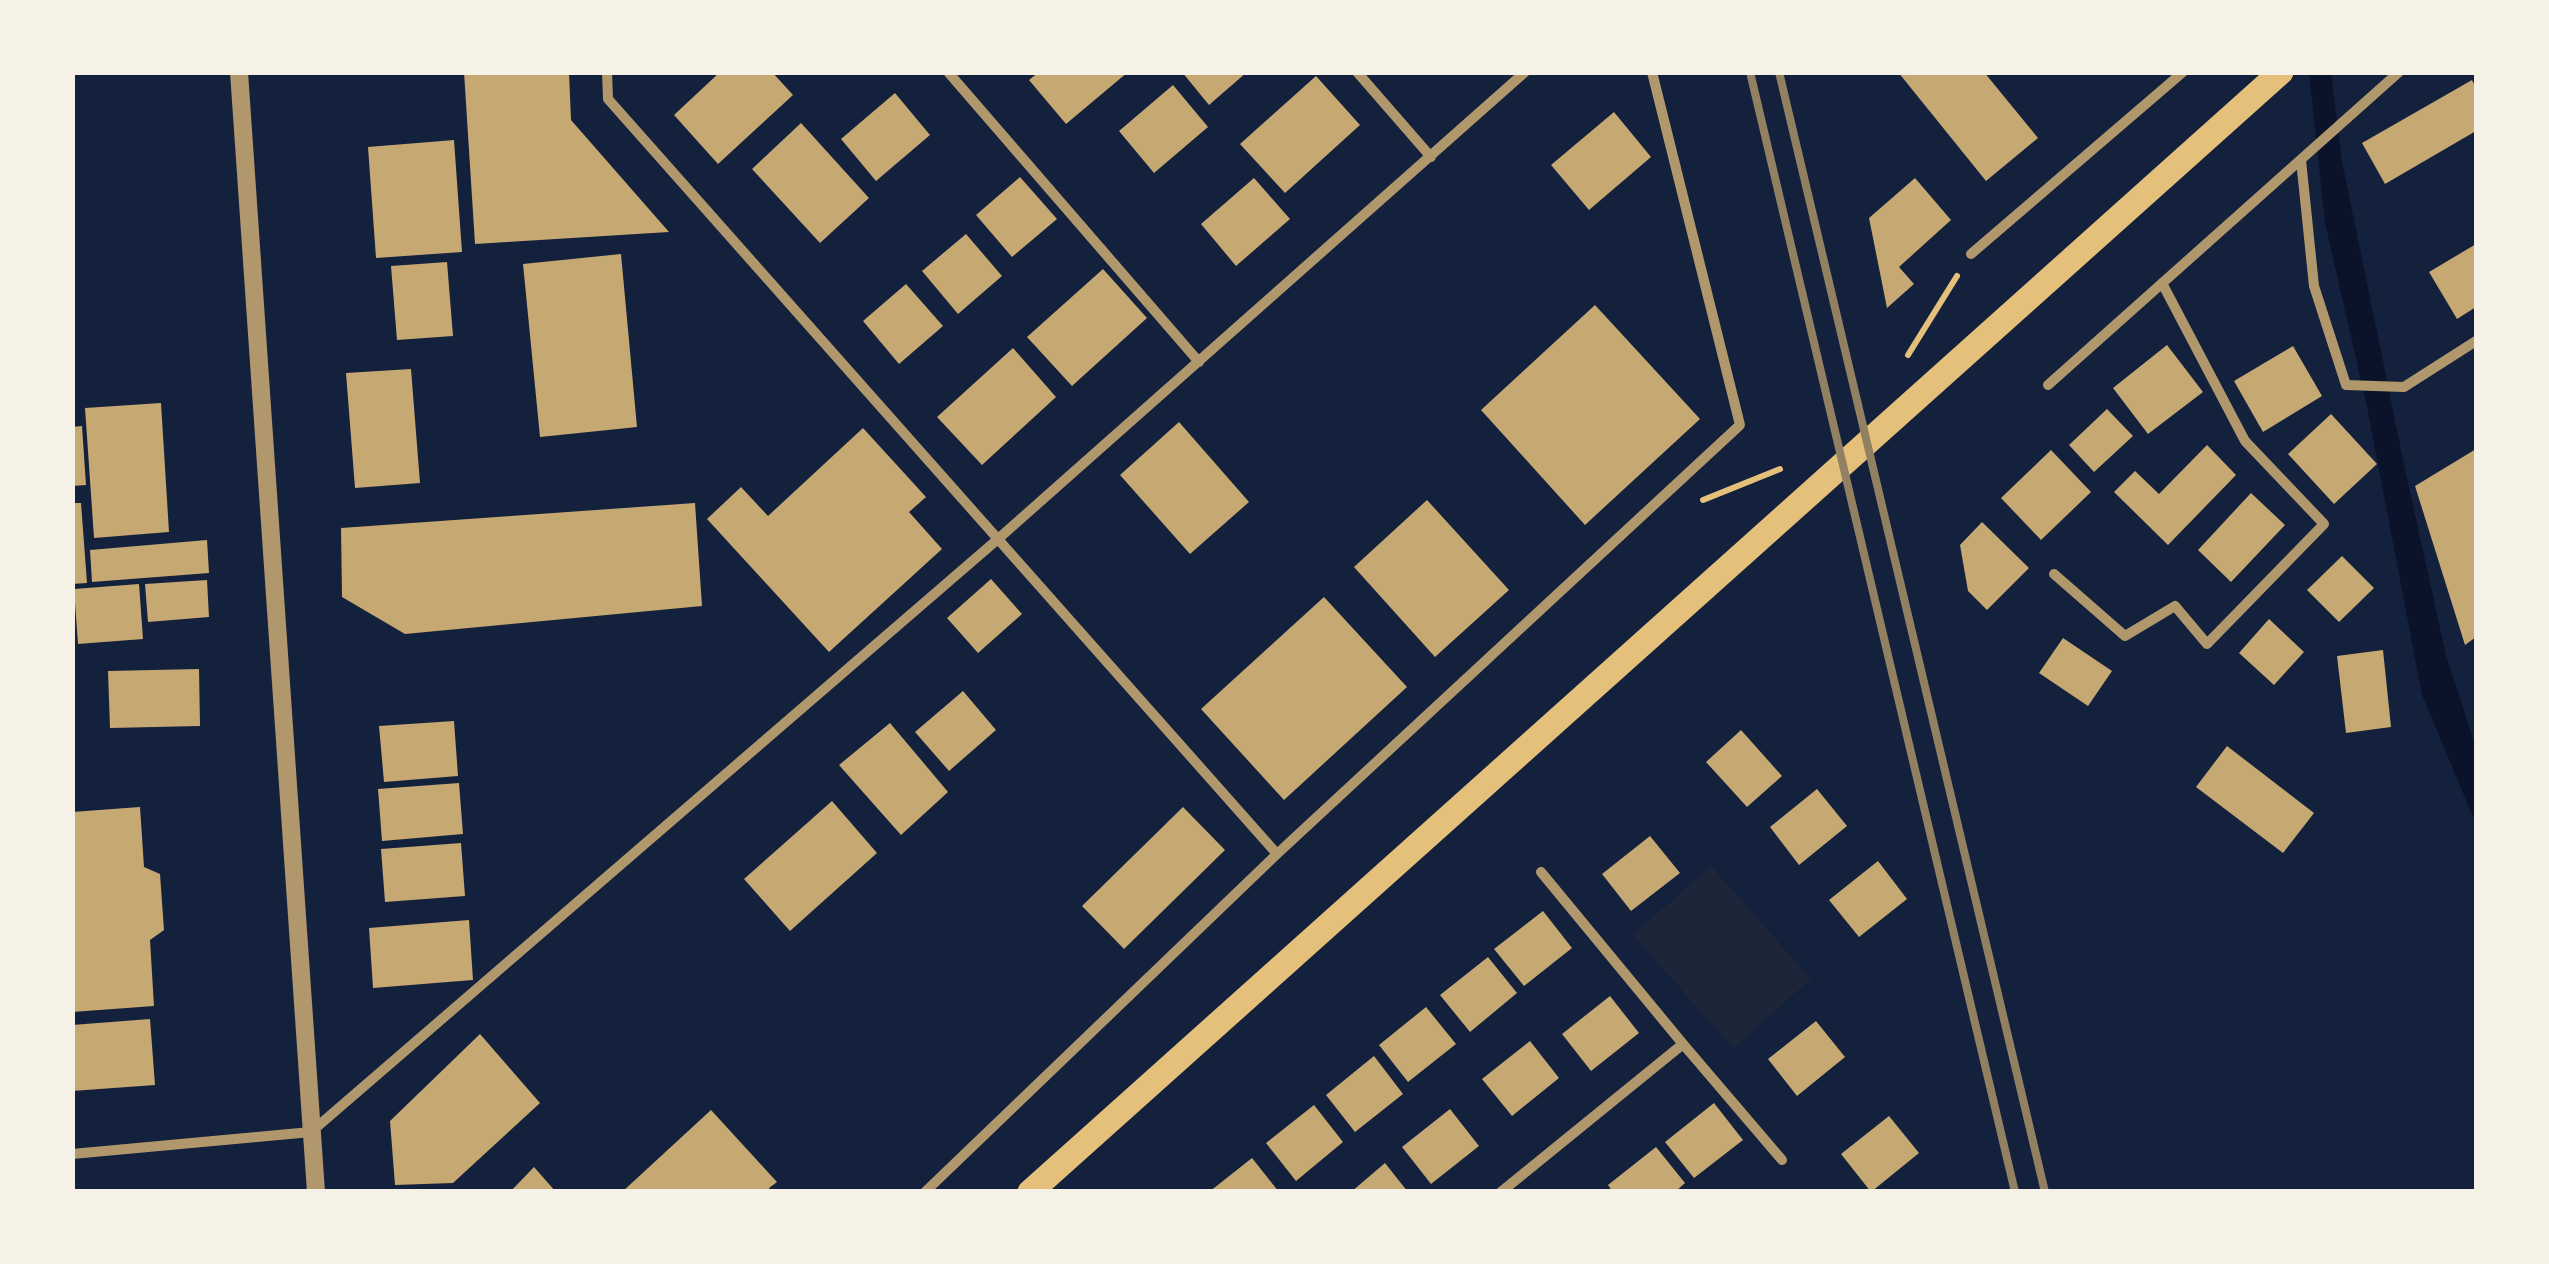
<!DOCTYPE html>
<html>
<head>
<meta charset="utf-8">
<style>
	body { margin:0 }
	#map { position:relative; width:2549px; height:1264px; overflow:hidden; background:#14213d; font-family:Roboto,sans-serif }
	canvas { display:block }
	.frame { position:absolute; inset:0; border:75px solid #f6f1e7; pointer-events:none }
</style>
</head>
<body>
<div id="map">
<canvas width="2549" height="1264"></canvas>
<div class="frame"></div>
</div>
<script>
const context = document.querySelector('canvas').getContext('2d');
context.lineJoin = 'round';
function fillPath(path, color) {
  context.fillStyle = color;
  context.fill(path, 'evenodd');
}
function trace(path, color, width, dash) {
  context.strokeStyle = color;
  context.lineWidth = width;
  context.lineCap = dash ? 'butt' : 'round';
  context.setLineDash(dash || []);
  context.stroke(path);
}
fillPath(new Path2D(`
	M1711,866L1811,979L1733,1048L1633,935Z`), '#1d2539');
fillPath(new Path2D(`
	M2309,73H2331L2342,161L2405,469L2446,655L2476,748V824L2422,695L2367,407L2325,223Z`), '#0b132b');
fillPath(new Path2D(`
	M464,72H569L571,120L669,232L475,244Z
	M720,72H772L793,95L718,164L674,115Z
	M1039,72H1128L1066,124L1029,80Z
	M1182,72H1247L1209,105Z
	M1898,72H1984L2038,138L1986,181Z
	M1316,76L1360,125L1285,193L1240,144Z
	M2472,80L2476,88V131L2385,184L2362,143Z
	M1173,85L1208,127L1154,173L1119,131Z
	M895,93L930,135L876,181L841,139Z
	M1614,112L1651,157L1589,210L1551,165Z
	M801,123L869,198L820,243L752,169Z
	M454,140L462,252L376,258L368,147Z
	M1020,177L1057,219L1012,257L976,215Z
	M1254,178L1290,219L1236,266L1201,224Z
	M1915,178L1951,220L1899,267L1914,284L1887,308L1869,218Z
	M966,234L1002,276L958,314L922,271Z
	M2476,244V307L2457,319L2429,272Z
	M621,254L637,427L540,437L523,264Z
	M447,262L453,336L397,340L391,266Z
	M1103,269L1147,318L1072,386L1027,337Z
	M906,284L943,326L899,364L863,321Z
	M1595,305L1700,419L1585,525L1481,410Z
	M2167,345L2203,392L2148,434L2113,388Z
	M2293,346L2322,396L2263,432L2234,381Z
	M1013,348L1056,397L982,465L937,417Z
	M411,369L420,483L355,488L346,373Z
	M161,403L169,532L94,538L85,408Z
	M2107,409L2133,436L2094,472L2069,445Z
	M2331,414L2377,464L2334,504L2288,454Z
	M1179,422L1249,502L1190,554L1120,475Z
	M82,426L86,485L72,486V427Z
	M863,428L926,497L909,512L942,549L829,652L707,519L741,487L768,516Z
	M2207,445L2236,475L2168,545L2114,492L2135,471L2159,494Z
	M2476,449V637L2465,645L2415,486Z
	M2051,450L2091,492L2041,540L2001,498Z
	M2251,493L2285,525L2231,582L2198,550Z
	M1427,500L1509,590L1435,657L1354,567Z
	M72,503H81L87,583L72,584Z
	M695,503L702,606L405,634L342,597L341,528Z
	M1982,522L2029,568L1987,610L1968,591L1960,545Z
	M207,540L209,573L92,582L90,550Z
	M2342,556L2374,588L2339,622L2307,590Z
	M991,579L1022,614L978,653L947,618Z
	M207,580L209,617L148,622L145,584Z
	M139,584L143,639L78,644L74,589Z
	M1324,597L1407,687L1284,800L1201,709Z
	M2269,619L2304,652L2274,685L2239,653Z
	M2063,638L2112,671L2088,706L2039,673Z
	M2383,650L2391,727L2346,733L2337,656Z
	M199,669L200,726L110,728L108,671Z
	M963,691L996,730L949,771L915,732Z
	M454,721L458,776L384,782L379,726Z
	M890,723L948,792L901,835L839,765Z
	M1741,730L1782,776L1747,807L1706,762Z
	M2227,746L2314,813L2283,853L2196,787Z
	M459,783L463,834L382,841L378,789Z
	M1817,789L1847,826L1799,865L1770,827Z
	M832,801L877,853L790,931L744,879Z
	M140,807L144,867L160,874L164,930L150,940L154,1006L72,1012V812Z
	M1183,807L1225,850L1124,949L1082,906Z
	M1650,836L1680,873L1631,911L1602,874Z
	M461,843L465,896L385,902L381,849Z
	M1878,861L1907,899L1859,937L1829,900Z
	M1543,911L1572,948L1524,986L1494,949Z
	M469,920L473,980L373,988L369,928Z
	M1488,957L1517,993L1470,1032L1440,995Z
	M1610,996L1639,1033L1591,1071L1562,1034Z
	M1426,1007L1456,1044L1408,1082L1379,1045Z
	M150,1019L155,1085L72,1091V1025Z
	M1816,1021L1845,1057L1797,1096L1768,1059Z
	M480,1034L540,1103L453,1183L395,1185L390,1121Z
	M1530,1041L1559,1078L1512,1116L1482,1079Z
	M1374,1056L1403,1094L1355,1132L1326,1095Z
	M1714,1103L1743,1140L1694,1178L1665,1142Z
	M1314,1105L1343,1142L1296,1181L1266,1143Z
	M1450,1109L1479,1146L1431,1184L1402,1147Z
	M711,1110L777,1182L769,1188L772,1192H622Z
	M1889,1116L1919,1153L1871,1192L1841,1154Z
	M1656,1147L1685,1183L1675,1192H1613L1608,1185Z
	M1252,1158L1279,1192H1209Z
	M1385,1163L1408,1192H1351Z
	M534,1167L556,1192H510Z`), '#c6a872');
trace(new Path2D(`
	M1908,355L1957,276
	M1703,500L1780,469`), '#e5c07b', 6);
trace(new Path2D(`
	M607,72L608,99L1277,854
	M948,72L1199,362
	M1357,72L1431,157
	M2301,160L2314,286L2346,385L2404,387L2476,341
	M1971,254L2183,72
	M2048,385L2399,72
	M2054,574L2125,636L2175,606L2207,644L2324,524L2245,441L2162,283
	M1683,1044L1782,1160
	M72,1154L311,1132L998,539L1525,72
	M925,1192L1277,854L1740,425L1652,72
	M1501,1192L1683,1044L1541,872`), '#b1986c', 10);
trace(new Path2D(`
	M239,72L316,1192`), '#b1986c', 18);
trace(new Path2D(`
	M1030,1192L2281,72`), '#e5c07b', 25);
trace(new Path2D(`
	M1750,72L2015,1192
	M1779,72L2045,1192`), '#918062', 8);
</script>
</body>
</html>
